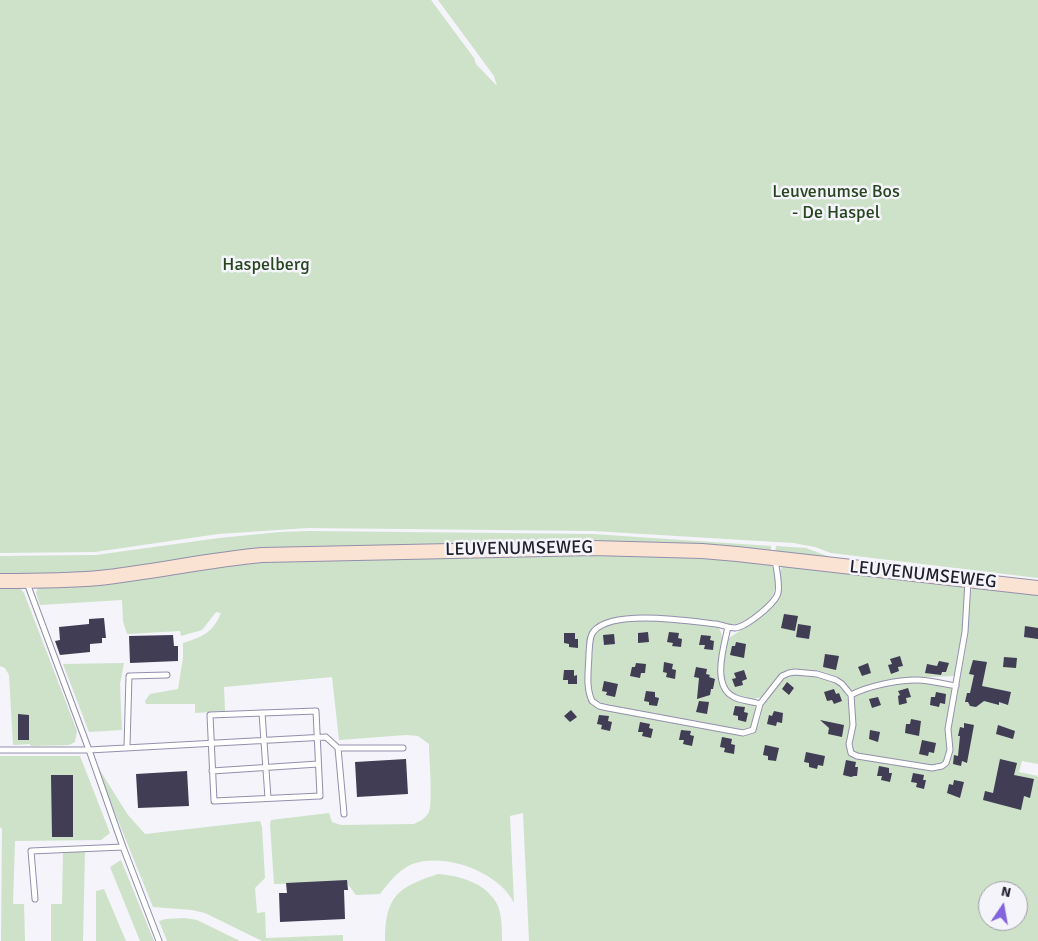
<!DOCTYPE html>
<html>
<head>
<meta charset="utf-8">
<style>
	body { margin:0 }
	#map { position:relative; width:1038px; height:941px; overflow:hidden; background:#f4f4fa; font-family:Signika,sans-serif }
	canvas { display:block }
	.north { position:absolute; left:978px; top:881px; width:50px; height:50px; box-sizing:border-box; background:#f4f4fa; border:1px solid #a09fa8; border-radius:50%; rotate:12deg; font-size:14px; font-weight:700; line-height:20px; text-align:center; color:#22202c }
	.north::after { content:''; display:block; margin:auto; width:18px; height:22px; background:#8363de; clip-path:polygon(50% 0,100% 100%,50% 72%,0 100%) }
</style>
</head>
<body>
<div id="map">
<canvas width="1038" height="941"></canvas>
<div class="north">N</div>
</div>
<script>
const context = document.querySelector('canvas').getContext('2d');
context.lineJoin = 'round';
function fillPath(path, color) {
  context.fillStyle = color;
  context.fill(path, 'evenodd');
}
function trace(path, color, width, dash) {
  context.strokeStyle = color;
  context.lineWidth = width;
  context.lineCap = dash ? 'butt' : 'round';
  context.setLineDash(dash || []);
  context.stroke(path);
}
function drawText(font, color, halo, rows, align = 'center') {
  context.font = font + ' Signika,sans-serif';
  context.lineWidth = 5;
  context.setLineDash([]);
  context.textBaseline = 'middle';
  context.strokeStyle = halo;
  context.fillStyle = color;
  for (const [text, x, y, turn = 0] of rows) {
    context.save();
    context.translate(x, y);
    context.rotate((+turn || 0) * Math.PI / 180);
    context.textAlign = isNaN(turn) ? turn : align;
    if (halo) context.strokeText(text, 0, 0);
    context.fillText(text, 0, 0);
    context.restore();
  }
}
fillPath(new Path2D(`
	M0,0H431L474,58L476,64L497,86L494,76L438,0H1038V578L831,553L815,547L793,543L593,531L308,528L218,534L95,552L0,553Z
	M309,531L593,534L771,546V552L309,548L97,573L0,576V556L96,555L219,538L280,532Z
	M776,546L806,548L830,557L969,573L968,574L775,553Z
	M607,552L736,559L772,565C777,584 778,595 761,609C754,614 745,623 735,624C729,625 719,623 713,622C687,619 606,606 591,631C587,637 588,647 587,654C586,670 583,687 590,703L608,711L743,736C747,735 750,735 754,732C760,726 760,715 763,707C766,697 778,678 789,675C800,672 816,676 827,679C849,685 851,704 850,725C849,735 844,744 849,754L856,758L932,771C938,771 945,769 948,763C953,754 949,740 951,729C954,696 965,664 968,631C969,620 966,594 974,587L1038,593V764L1022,761L1019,772L1038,776V941H529L523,813L510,816L514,903C499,871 442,851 410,865C397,872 389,882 380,894L356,895L347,883L274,884L270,824L271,820L329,813L332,822L341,825L414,824C420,821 426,818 429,812C433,801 429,757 429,744L418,736L406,735L339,740L332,677L224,687L225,711L195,713V704H146L145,701L150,694L178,689L183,658V643C202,637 213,633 221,613L216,612L202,630L181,636L180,631L127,634L123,621L122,600L40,605L36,593L38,587L262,560ZM988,891H1018V921H988Z
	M783,565L962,586L966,591L963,632L956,676L903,678L852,691L844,683L817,672L781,675L761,697C754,700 748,698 741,697C715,691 724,657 729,638L749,625L775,604L778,598L779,573Z
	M0,587H19L24,593L77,731L75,742L69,745L31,746L30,744L13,745L9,675L5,668L0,666Z
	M624,621H669L716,626C731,636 714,666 719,683C721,688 724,692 728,696L753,704C759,710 753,721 751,728L743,731L608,706L595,700L590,687L592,642L594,633L600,628Z
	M124,663L120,684L122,730L89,732L63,664Z
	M918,682L947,686L953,690L946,729L947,750L946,756L941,764L932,766L858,754L853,752L852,744L855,726L854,696L893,684Z
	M0,756H80L110,833L101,840L15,841L13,904H24L25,941H1L2,829L0,827Z
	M94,761L128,815L145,834L260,821L262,827L265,878L255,888L257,913L265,912L266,938L343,935V941H262L205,913L192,910L153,907Z
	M85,851L83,941H51V904H62L63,852Z
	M121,860L154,941H140L110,867Z
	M438,874C461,876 487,883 498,906C502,917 502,929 502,941H385C385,896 398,887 438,874Z
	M104,889L126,941H96V891Z
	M185,918L197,920L240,941H167L159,921L166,919Z`), '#cde2c8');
fillPath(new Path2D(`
	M784,614L798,616L795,631L781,628Z
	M104,618L106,638H102V643L90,644V652L60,655L55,641L60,640L59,627L89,624V619Z
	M798,624L811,626L809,639L796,637Z
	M1025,626L1038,628V639L1024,637Z
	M648,632L649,642L638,643V633Z
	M669,632L679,633L678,638L682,639L681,647L672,646L673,643L667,642Z
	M564,633H575V639H578V648L569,647V644L564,643Z
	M614,634L615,644L604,645L603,635Z
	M173,635L174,646H178V661L130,663L129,636Z
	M701,635L711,636L710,640L714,641L713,650L704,649L705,645H699Z
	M736,642L746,644L744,658L730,655L732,646H735Z
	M825,654L839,656L836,670L823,667Z
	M900,656L903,666L898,667L899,671L891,674L888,665L892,664L890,659Z
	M1004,657L1017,658L1016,668L1003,667Z
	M973,660L987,662L982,686L1011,692L1008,705L999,702V705L984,701L976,707L970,706L968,702H965L967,693H970L974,675L969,674Z
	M939,661L949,663L946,672H942L941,675L925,673L927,664L937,666Z
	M664,662L673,664L672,669L676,670L675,679L666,677L667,673L663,672Z
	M636,663L646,664L645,673H641L640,678L630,676L632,667H635Z
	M868,663L871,673L862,676L858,667Z
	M696,667L707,669L706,674L710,675L709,677L715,679L713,689H711L710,695L697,699L699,678L694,677Z
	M564,670H574V676L577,675V684H568V680H563Z
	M744,670L747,679L742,681L743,685L735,687L732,679L736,678L734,673Z
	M604,681L618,684L615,697L606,695L607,692L602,691Z
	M787,682L794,688L789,695L782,689Z
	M908,688L911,697L906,698L907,703L899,705L898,696L900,695L898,691Z
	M834,689L836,694L839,693L842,701L834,704L832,700L827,701L824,692Z
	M646,691L655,692V697L659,698L657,706L649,705V702L644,701Z
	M936,692L946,694L945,704L940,703L939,707L930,705L931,697H935Z
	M878,697L881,705L872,708L869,699Z
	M699,701L709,702L707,714L696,712Z
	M735,706L745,707L744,712L748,713L746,722L738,720V716L733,715Z
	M571,710L577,717L570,722L564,716Z
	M774,711L783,713L782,723L777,722L776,726L767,724L769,715L772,716Z
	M18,714L29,715V740H18Z
	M599,715L609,716L608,721L612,722L610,731L601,729L602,725L597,724Z
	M911,719L921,721L919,736L905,733L906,724H910Z
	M820,720L844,725L842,737L828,734L829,728Z
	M640,722L650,724L649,728L653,729L651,738L642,736L643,732H638Z
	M964,723L974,725L967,763L962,761L961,766L953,764L954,755L958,756L960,736H958L960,727L964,728Z
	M998,725L1015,731L1013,739L996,734Z
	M681,730L691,731L690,735L694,736L692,746L683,744L684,740H679Z
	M870,730L880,732L878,742L869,739Z
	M722,737L732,739L731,744L735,745L734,754L724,752L725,748L720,747Z
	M922,740L936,743L934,753L929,752L928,756L919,754Z
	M765,745L779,748L776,761L768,760V756L763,755Z
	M806,752L825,756L823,766L818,765L817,769L809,767V763L804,762Z
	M406,759L408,794L357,797L355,762Z
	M1000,759L1017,763L1014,775L1034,779L1030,798L1024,796L1021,810L983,800L985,791L993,793Z
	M846,760L856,762L855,767H858L857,776H854L851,777L843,775Z
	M879,766L889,768V773H892L890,782L881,780L882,776H877Z
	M187,771L189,806L138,808L136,774Z
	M913,773L924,775L923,780H926L924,789L916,787L917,783L911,782Z
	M51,775H73V837H52Z
	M954,780L964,782L960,798L947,793L949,784L953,785Z
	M347,880L348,890H344L345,919L280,922L279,893H287L286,883Z`), '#403d55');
const lane = new Path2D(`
	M775,559C776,569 780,582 778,593C775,604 746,627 735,628C728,628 722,625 716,624C689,621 613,609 594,631C589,636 590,645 589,652C589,668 585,686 592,701L599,706L608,708L743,733L753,730L760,704L782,676L789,673L795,672L817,674L836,680L842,684L851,695L853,725L849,744L851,753L857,756L932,768L942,766L946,763L950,750L948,729L965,632L968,581
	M27,583L89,750L123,847L159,941
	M728,627C724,646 711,686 734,697C741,701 752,701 760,704
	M851,695C868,686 897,680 917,680C930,680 944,684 956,686
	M316,711L320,796L214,801L210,715Z
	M262,713L268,798
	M127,747L129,676L167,675
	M338,748H403
	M0,750H89L326,737L338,748L344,814
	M212,771L318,764
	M35,899L31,851L123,847`);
const secondary = new Path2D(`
	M0,581C33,581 66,581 99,578C154,572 207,560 262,555L593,548L702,551L737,554L1038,588`);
trace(lane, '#938fac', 7);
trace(secondary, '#938fac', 16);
trace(lane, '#fff', 5);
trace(secondary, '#fbe3d3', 14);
drawText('18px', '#274620', '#f4f4fa', [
	["Leuvenumse Bos",836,192],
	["- De Haspel",836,213],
	["Haspelberg",266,265]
]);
drawText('18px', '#22202c', '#f4f4fa', [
	["LEUVENUMSEWEG",519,549,-1],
	["LEUVENUMSEWEG",923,575,6]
]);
</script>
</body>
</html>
